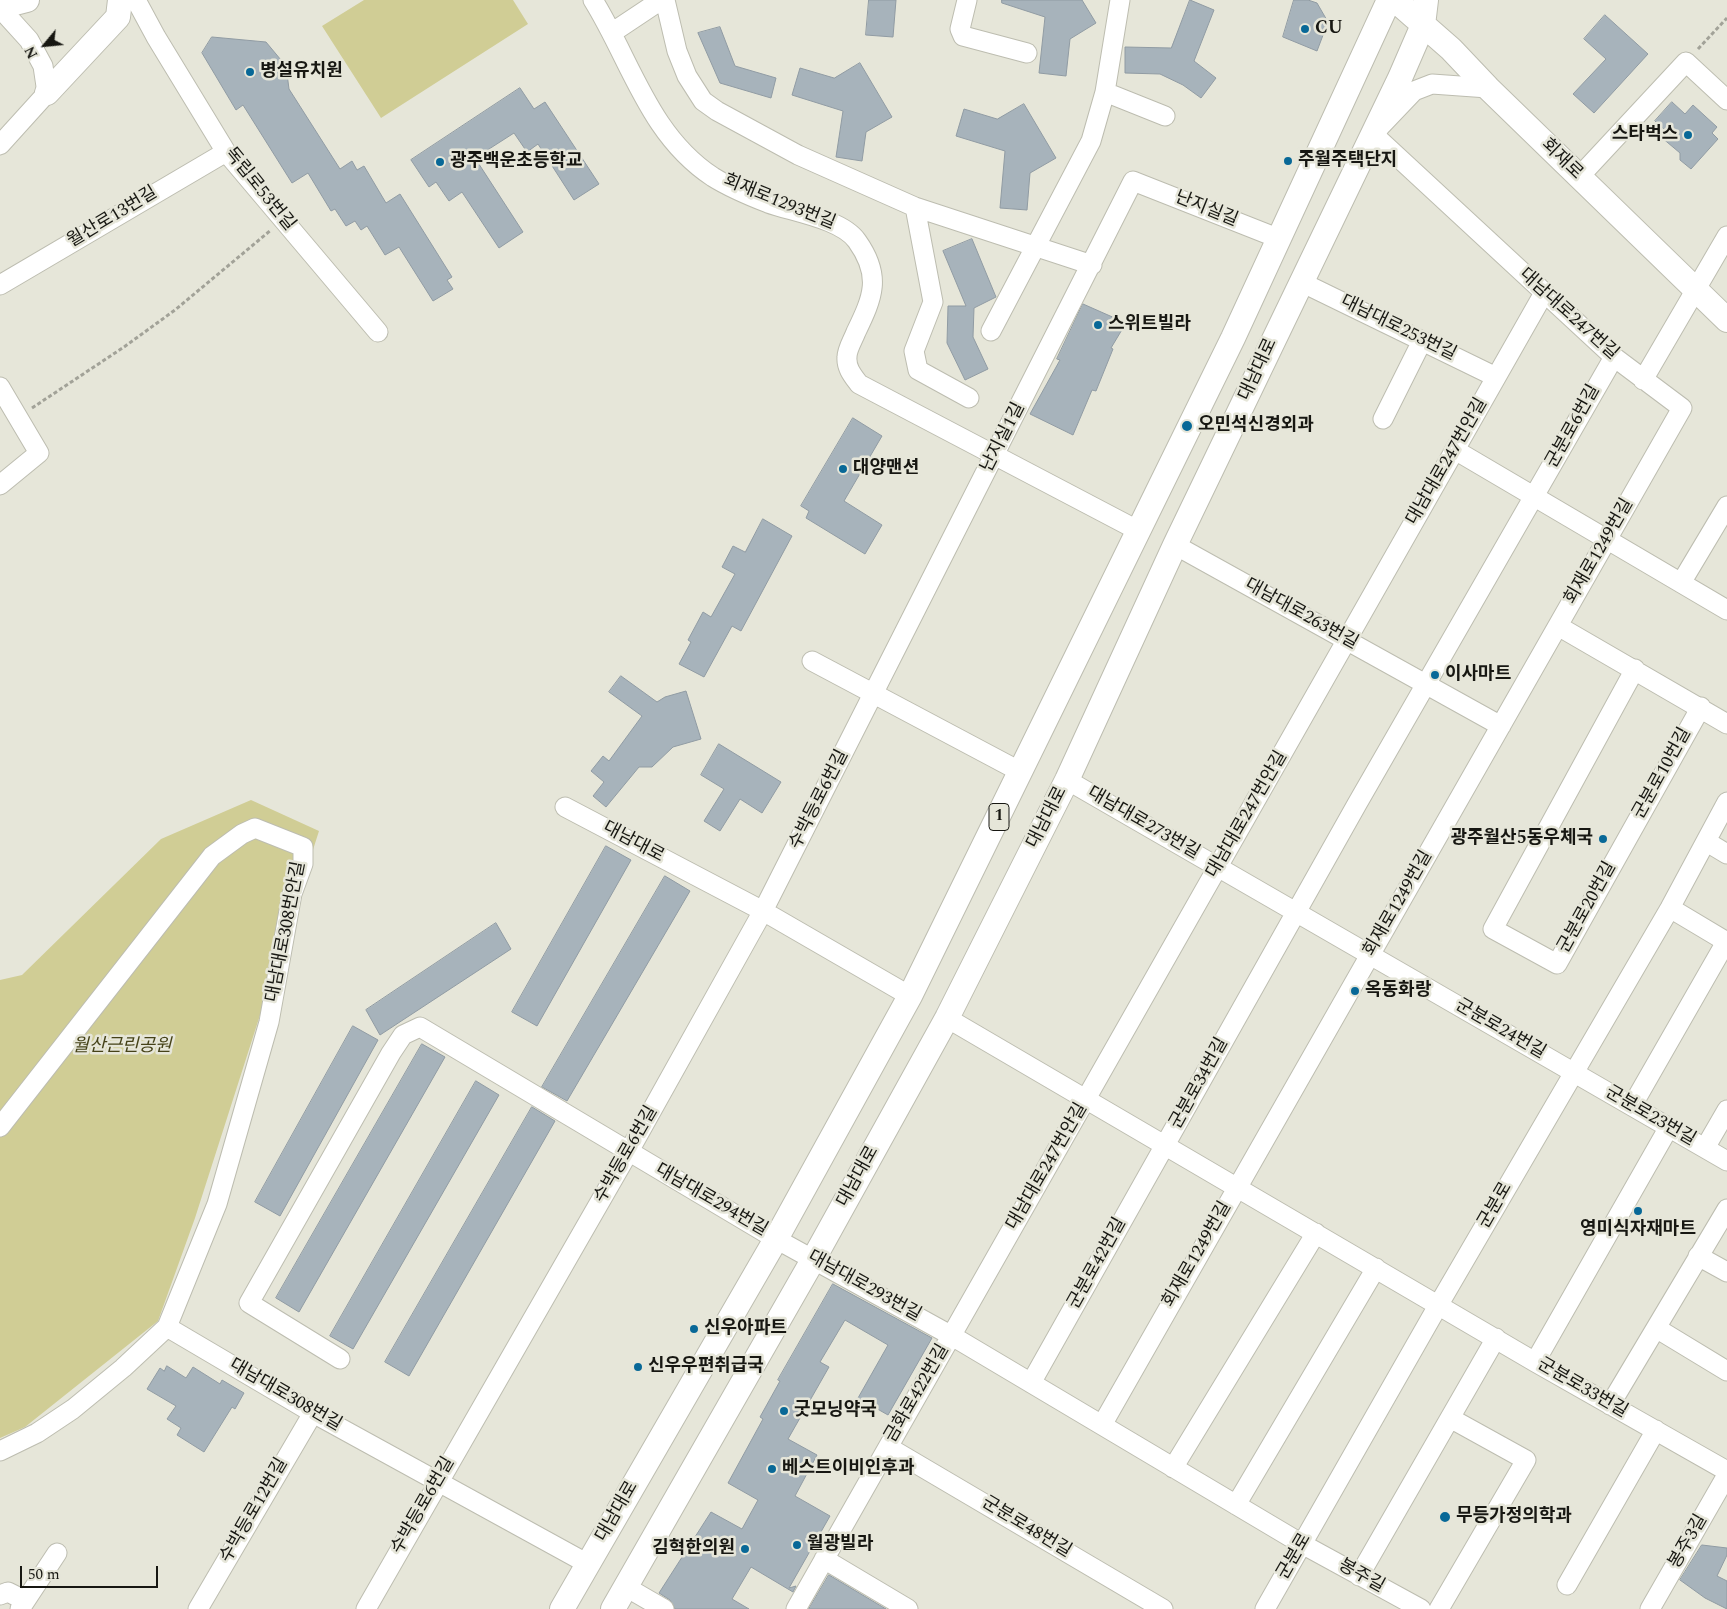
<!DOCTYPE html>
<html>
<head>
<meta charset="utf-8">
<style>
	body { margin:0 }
	#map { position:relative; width:1727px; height:1609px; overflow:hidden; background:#e6e6d9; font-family:Spectral,serif }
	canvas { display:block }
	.north { position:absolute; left:20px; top:20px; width:50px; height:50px; -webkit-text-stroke:4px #e6e6d9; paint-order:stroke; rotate:242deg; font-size:14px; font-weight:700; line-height:20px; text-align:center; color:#171712 }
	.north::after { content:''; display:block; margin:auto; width:18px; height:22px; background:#171712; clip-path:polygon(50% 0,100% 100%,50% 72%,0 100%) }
	.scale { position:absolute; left:20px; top:1566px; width:138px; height:22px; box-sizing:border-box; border:2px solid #171712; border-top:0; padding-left:6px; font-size:15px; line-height:18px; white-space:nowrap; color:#171712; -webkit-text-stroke:4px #e6e6d9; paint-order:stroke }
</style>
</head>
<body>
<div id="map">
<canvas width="1727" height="1609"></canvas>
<div class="north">N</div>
<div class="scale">50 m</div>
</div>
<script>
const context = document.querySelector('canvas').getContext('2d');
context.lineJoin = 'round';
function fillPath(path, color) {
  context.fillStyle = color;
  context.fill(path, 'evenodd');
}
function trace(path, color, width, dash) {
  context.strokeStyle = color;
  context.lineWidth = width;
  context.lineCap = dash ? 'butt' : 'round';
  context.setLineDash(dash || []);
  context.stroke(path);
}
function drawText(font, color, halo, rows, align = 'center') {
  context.font = font + ' Spectral,"Noto Sans KR",serif';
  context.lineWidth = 5;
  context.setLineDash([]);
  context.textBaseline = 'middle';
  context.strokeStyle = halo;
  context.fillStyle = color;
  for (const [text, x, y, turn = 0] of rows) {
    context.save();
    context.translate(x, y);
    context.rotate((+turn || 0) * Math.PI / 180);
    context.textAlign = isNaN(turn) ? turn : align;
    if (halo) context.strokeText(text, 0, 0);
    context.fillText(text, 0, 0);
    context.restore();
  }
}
fillPath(new Path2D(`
	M364,0H513L528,24L381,118L322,26Z
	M251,800L319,831L195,1218L158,1321L25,1427L0,1438V980L22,975L161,839Z`), '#d0cd95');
const building = new Path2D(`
	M869,0H896L893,37L866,35Z
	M1002,0H1082L1096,23L1070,39L1066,76L1039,73L1045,17L1002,3Z
	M1190,0L1214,10L1194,61L1216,78L1201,98L1183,85L1160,74L1125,73V47L1171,48Z
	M1294,0H1308L1317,3L1328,22L1317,51L1283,37Z
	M1605,15L1648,54L1594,113L1573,94L1606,59L1584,39Z
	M720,27L735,66L776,78L771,98L720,83L698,33Z
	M212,37L266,42L286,66L289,89L340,169L352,161L357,170L364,166L386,203L400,194L452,277L447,280L453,289L433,301L399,247L385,255L367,226L361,230L355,221L346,226L335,209L331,211L308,173L292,183L243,105L236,110L202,53Z
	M860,63L892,117L866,132L862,161L836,157L843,111L792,95L800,68L834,78Z
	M520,88L534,109L545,102L599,184L574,200L538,144L527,152L514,133L475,158L523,232L499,248L462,192L449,201L436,182L429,187L411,160Z
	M1672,102L1685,114L1693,105L1717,127L1712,133L1718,139L1691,169L1680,160V153L1661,137L1666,131L1655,121Z
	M1024,104L1056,158L1030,173L1027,210L1000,208L1005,151L956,136L964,109L997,119Z
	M972,239L996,297L974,308L973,337L988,369L965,380L947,343L948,306H966L943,251Z
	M1083,304L1126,323L1111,348L1113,349L1096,391L1092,390L1073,435L1030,414L1060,360L1057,359Z
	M853,418L882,436L844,501L882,525L865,554L806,518L809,511L801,506Z
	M763,519L792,536L741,631L732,626L704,677L679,664L691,642L688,640L703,612L711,617L735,574L722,567L733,546L745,552Z
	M621,676L657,702L665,697L686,691L701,739L673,747L652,767H639L606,807L593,796L604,782L591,771L603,756L609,761L642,716L609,692Z
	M719,744L781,782L762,813L740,799L720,831L704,821L724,789L701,775Z
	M606,846L631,860L537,1026L512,1012Z
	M665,876L690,891L567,1101L542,1087Z
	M496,923L511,949L380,1035L366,1010Z
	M353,1026L378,1040L280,1216L255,1202Z
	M422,1044L445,1057L299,1312L276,1298Z
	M476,1081L499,1095L353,1349L330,1336Z
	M532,1107L555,1121L409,1376L385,1362Z
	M833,1284L932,1338L888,1415L858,1398L888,1345L845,1320L820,1362L829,1367L788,1439L817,1455L795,1496L830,1516L789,1588L796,1586L793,1592L751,1567L732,1599L749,1609H675L670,1600L659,1593L711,1512L742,1529L758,1500L728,1483L763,1419L760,1417L780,1381L778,1380Z
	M167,1366L186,1378L193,1367L220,1384L222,1380L244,1393L235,1409L232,1407L204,1452L177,1435L181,1428L167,1419L176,1406L147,1389L160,1368L164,1371Z
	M1702,1545L1727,1548V1555L1717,1576L1727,1581V1609L1705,1598L1680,1580Z
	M829,1575L886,1609H809Z`);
fillPath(building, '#a7b3bb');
trace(building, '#909ba3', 1);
const minor = new Path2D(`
	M136,0L156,37L226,152L378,332
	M593,0C631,61 649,135 713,177C729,187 750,196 768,203C793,212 842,219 857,241C882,276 873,297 856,332C853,340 847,349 847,357C846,368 853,376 859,384L1139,531
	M665,0L677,51L687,76L703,101L717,111L798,155L915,207L1092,265
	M967,0L960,29L963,36L1027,53
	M0,8L29,40L43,66L47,93L0,145
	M613,32L661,0
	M1105,92L1165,116
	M1579,177L1686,62L1727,100
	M915,207L933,302L914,351L918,370L969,398
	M1301,282L1496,377
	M0,285L226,152
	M991,331L1091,141L1105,92L1120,0
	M1643,380L1727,236
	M0,387L39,453L0,485
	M1383,419L1422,341
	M1455,450L1727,610
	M1175,545L1501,726
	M1681,583L1727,506
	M1558,626L1727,724
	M812,661L1021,772
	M1635,669L1493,929L1557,964L1701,707
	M1067,780L1727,1161
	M565,807L763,911L910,996
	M1707,842L1727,854
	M1670,908L1727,942
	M947,1018L1535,1362L1727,1471
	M1632,1106L1726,942
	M0,1127L212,856L242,834L255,828L303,847V864L292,894L269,1022L217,1204L167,1327L123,1368L73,1409L37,1433L0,1451
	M1705,1148L1727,1110
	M1698,1256L1727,1272
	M167,1327L313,1413L588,1564
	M1656,1328L1727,1371
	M340,1359L249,1303L391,1053L403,1035L420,1027L776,1239L952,1336L1302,1544L1421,1609
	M1535,1362L1669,1127
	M1031,1383L1357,804L1614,357
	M1610,1405L1727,1209
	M1102,1425L1682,408L1614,357L1373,134L1414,91L1432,84L1488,88
	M888,1447L1163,1609
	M1173,1468L1316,1233
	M1236,1505L1376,1268
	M824,1559L908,1609
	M1359,1576L1496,1338
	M1567,1585L1656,1430
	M626,1587L664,1609
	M0,1595L8,1592L24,1600
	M20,1609L57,1553
	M198,1609L313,1413
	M366,1609L628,1153L763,911L1133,181L1280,239
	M796,1609L1544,293
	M1265,1609L1439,1304L1670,908L1727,802
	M1439,1609L1526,1460L1450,1418
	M1650,1609L1727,1475`);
const major = new Path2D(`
	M1395,0L1451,49L1488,88L1727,320
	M0,7L27,0
	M47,93L118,17L120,0
	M562,1609L776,1239L910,996L1233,338L1389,0
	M613,1609L813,1260L947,1018L1067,780L1175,545L1400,78L1423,25L1426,0`);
trace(minor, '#bdbdb0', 21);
trace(major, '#bdbdb0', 26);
trace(new Path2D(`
	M1698,49L1727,18
	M32,408L124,347L175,310L271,230`), '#a2a298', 3, [4, 2.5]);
trace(minor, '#fff', 19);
trace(major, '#fff', 24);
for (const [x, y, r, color] of [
	[1305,29,5,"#086897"],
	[250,72,5,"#086897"],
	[1688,135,5,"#086897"],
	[1288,161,5,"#086897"],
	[440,162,5,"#086897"],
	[1098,325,5,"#086897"],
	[1187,426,6,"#086897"],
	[843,469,5,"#086897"],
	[1435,675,5,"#086897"],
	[1603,839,5,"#086897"],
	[1355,991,5,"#086897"],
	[1638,1211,5,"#086897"],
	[694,1329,5,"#086897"],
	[638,1367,5,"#086897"],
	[784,1411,5,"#086897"],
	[772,1469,5,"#086897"],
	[1445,1517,6,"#086897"],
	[797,1545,5,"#086897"],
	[745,1549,5,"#086897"]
]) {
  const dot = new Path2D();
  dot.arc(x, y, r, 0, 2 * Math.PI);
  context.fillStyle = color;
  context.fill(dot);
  trace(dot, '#e6e6d9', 2);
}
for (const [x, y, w] of [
	[999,817,20]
]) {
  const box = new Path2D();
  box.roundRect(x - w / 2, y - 13.5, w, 27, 4);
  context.fillStyle = '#e6e6d9';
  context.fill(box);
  trace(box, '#171712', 1);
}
drawText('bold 16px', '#171712', null, [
	["1",999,817]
]);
drawText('bold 18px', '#171712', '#e6e6d9', [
	["CU",1315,29],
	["병설유치원",260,72],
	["스타벅스",1678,135,"right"],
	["주월주택단지",1298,161],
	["광주백운초등학교",450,162],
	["스위트빌라",1108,325],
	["오민석신경외과",1198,426],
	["대양맨션",853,469],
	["이사마트",1445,675],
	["광주월산5동우체국",1593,839,"right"],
	["옥동화랑",1365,991],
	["영미식자재마트",1638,1230,"center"],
	["신우아파트",704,1329],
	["신우우편취급국",648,1367],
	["굿모닝약국",794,1411],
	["베스트이비인후과",782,1469],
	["무등가정의학과",1456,1517],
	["월광빌라",807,1545],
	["김혁한의원",735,1549,"right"]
], 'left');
drawText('18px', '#171712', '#e6e6d9', [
	["회재로",1561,160,44],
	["독립로53번길",259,190,51],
	["회재로1293번길",779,203,22],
	["난지실길",1206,210,22],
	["월산로13번길",113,218,-31],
	["대남대로247번길",1568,315,42],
	["대남대로253번길",1398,329,26],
	["대남대로",1259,370,-65],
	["군분로6번길",1574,427,-61],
	["난지실1길",1004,438,-63],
	["대남대로247번안길",1448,462,-60],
	["회재로1249번길",1600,552,-60],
	["대남대로263번길",1301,615,29],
	["군분로10번길",1663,774,-61],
	["수박등로6번길",820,800,-63],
	["대남대로247번안길",1248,815,-60],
	["대남대로",1048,818,-63],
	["대남대로273번길",1143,824,30],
	["대남대로",633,843,28],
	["회재로1249번길",1399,904,-60],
	["군분로20번길",1588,908,-61],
	["대남대로308번안길",287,932,-79],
	["군분로24번길",1500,1030,30],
	["군분로34번길",1200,1084,-61],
	["군분로23번길",1650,1117,30],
	["수박등로6번길",627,1155,-60],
	["대남대로247번안길",1048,1167,-60],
	["대남대로",859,1177,-61],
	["대남대로294번길",711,1201,30],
	["군분로",1496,1206,-60],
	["회재로1249번길",1198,1255,-60],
	["군분로42번길",1098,1264,-61],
	["대남대로293번길",864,1287,29],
	["군분로33번길",1582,1389,30],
	["금화로422번길",918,1394,-60],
	["대남대로308번길",285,1396,30],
	["수박등로6번길",424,1506,-60],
	["수박등로12번길",255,1511,-60],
	["대남대로",618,1512,-60],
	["군분로48번길",1026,1528,31],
	["봉주3길",1689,1542,-60],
	["군분로",1295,1557,-60],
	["봉주길",1361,1577,29]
]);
drawText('italic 18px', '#454218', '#e6e6d9', [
	["월산근린공원",122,1047]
]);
</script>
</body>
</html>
